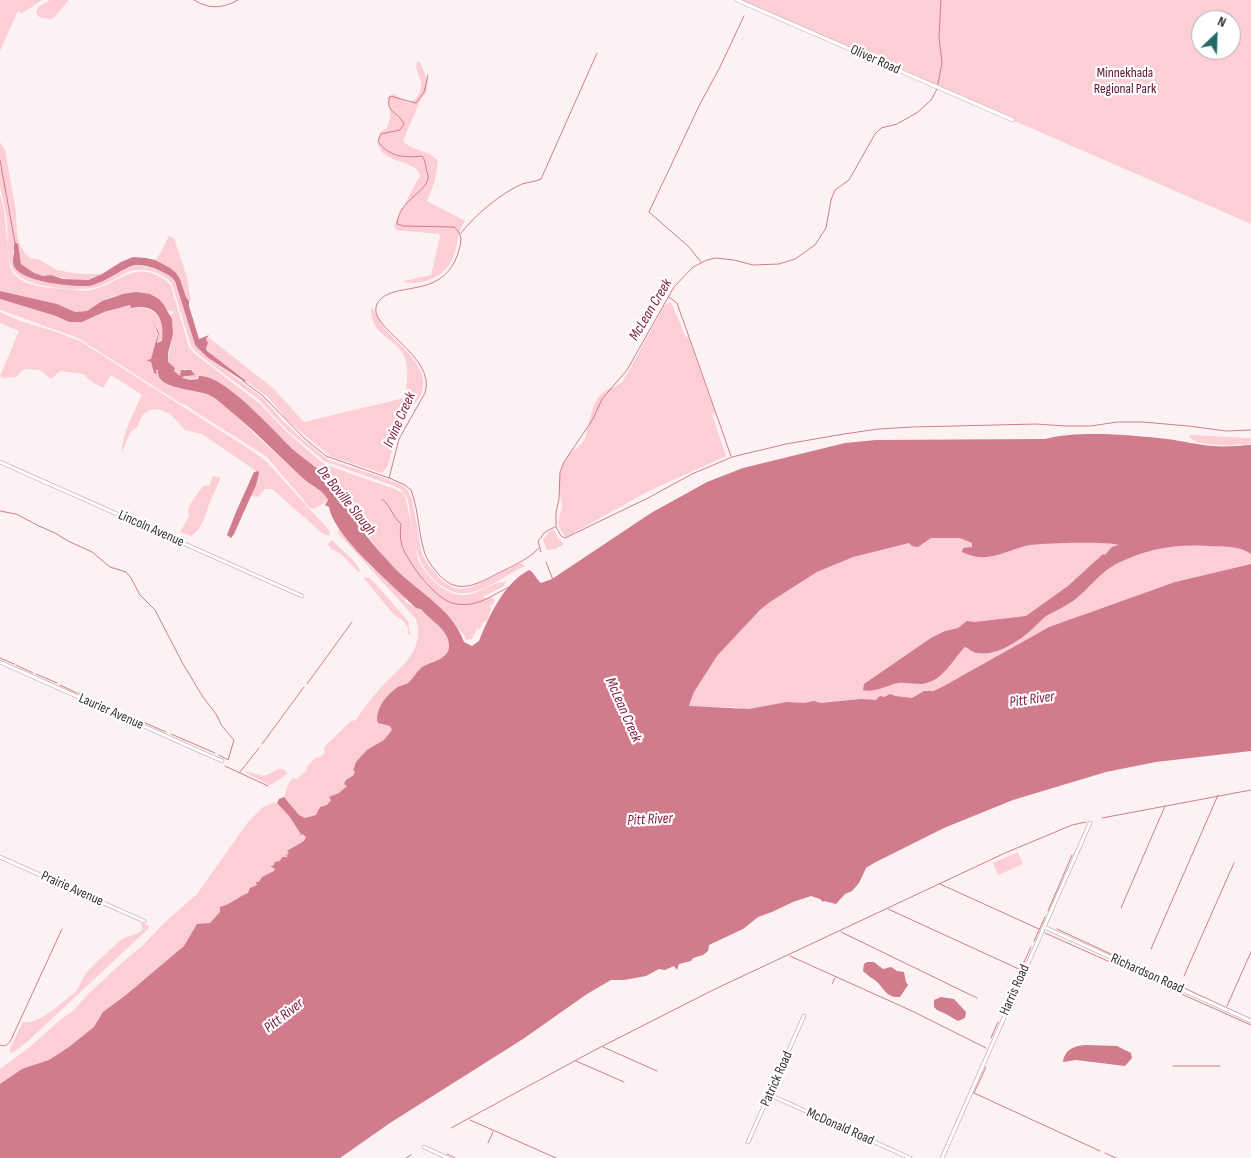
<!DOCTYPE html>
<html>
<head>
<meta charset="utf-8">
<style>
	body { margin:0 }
	#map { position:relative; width:1251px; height:1158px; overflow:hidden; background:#fdf2f3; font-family:"Sofia Sans Condensed",sans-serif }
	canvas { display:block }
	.north { position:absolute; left:1191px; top:10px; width:50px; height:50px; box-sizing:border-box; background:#fff; border:1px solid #aeabac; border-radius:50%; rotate:24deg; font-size:14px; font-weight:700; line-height:20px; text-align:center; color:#352e2f }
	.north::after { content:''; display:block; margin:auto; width:18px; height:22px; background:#216b65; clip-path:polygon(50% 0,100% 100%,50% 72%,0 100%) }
</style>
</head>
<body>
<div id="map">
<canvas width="1251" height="1158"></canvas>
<div class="north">N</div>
</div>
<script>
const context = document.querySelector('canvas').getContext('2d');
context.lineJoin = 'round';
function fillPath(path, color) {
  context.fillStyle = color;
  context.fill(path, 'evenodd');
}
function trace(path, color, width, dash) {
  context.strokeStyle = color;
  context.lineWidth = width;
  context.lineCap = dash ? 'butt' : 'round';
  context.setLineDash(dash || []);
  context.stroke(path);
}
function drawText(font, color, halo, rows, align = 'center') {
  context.font = font + ' "Sofia Sans Condensed",sans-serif';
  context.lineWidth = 4.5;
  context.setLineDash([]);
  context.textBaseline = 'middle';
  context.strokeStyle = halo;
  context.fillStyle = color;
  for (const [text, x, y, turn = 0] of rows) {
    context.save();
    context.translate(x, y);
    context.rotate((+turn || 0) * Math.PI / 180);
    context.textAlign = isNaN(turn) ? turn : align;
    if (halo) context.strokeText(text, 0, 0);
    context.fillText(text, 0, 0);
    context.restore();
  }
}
fillPath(new Path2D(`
	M0,0H42L24,12L21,13L18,11L0,51Z
	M50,0H69L54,18L50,19L39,17L36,13L38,7Z
	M737,0H1251V224ZM1201,20H1231V50H1201Z
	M417,62H420L428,81L427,91L420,101L403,141C413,152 429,149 438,161L435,181L427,201L465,221C457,232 458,245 453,258C446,276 423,286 404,282V281L431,275L440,237L439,234L396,230L394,225C403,209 410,192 420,176C418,160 382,164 378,144C377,141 379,136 380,132L387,128C392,114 390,111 387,98L394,94C399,96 403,101 408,102C415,104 422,90 421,85C421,76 414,71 417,62Z
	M0,142L5,150L16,211L17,235L20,245L24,252L30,258L40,260L57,270L79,274H100C86,284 69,279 54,276C48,275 51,276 46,276C37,277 27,270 21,264L17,243L13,245C14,253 11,262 15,268C26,285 84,288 101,282C114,277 126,266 140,265L164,272L169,275L175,281L194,343L205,355L263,398L283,421L302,439L329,460L381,477L402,485L407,489L412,499L422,554L429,566L443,582L457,589L470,588L521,563L525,566C508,574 491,587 473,592C449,599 427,578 419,557C412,540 411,519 408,500L402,490L394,486L324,461L287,430L259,400L199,355L191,346L172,284C168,278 163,276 157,273C129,262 122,279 97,287C79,292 25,288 14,271C6,260 8,235 7,222C6,209 1,197 0,184C0,171 0,156 0,142Z
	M0,195L4,209L9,263C15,287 43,287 64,289C72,289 82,292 91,290C115,286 130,263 156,275C162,278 167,280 171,286L189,347L194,353L260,404L287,432L324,464L395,489L403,493L406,499L418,560C430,581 451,603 477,592C487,588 496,581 506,582L503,587L482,597L487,598L492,596L493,599L495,600L493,605H490L491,609L487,621L483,622L480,629H477L472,639L466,640L464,635L444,613L389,563L358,524L332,482L294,450L254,411L220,384L203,376L190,380L182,378L184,376H193L191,370L183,369L180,377L174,371V368L168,363C168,348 177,330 170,316L174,312L167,310L159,299L150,294L114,296L102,301L87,311L75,312L57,304L0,291Z
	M169,236L174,238L187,277L191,302L186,297L180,279L155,260C160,257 165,242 169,236Z
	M0,299L56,316L69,322H82L104,312L130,305L131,308C144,306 158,310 163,324C164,329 163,335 162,341L158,343L159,333L157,326L154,325C160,335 155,348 151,359H146L151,362L154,373L156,369L158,370C163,394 195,386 212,397C235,411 252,433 272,450C284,460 295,471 306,481C313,487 321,491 327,497V501L314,509L310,508L267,457L191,409L188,406L180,403L78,338L0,310Z
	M670,302L672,304L686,338L688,336L715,413L712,414L726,456L647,492L566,537C554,525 560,518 562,505C562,501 560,497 560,494C557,481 560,468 567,457C572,450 582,446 585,438C590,424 590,407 600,395C607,388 616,388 623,381L665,305Z
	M371,308C377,311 380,323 385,329C399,346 430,366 422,392C417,406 402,413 397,426C393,438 392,466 382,473L330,456L288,421L269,398L212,356L206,348L208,343L206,338L208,337L273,388L304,422L404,398C407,387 409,369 405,358C397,337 370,337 371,308Z
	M0,312L21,321L57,332L80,341L254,452L266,461L328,529L330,532L329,536L322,533L272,489H265L258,497L251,496L259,473L202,434L185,430L170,414L158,409L150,410L143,414L137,427L130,433L122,452C121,437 135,409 142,395L111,375L103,388L92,382L83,374L60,371L51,379L40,370L24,369L16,377L3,378L0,376L19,331L0,323Z
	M1191,435L1251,438V444L1246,446L1240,444C1233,447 1203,445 1195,441C1192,440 1191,438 1189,436Z
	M213,476L220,477V479C217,487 213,494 210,502C205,515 204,527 191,536L180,532L189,516L188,511L190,504L203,486H209Z
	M339,529L371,567L388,580L405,597V602L421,609L446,634L449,642L448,652L317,853L289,803L284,797L288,784L293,778L296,779L307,770L306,768L315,758L320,757L325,753L324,748L326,745L351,721L356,720C362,710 369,701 377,692C397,668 426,654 416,619L338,533Z
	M554,530L558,538L564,544L556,549L547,550L543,540L549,532Z
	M963,530L1143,535L1238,547L1251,551V564L1175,582L1049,627L942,687L830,729L752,710L731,707H689L694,692L717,656L760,610L770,602L817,572L877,543Z
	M332,540L356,563L361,573L357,571L341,554L331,549L328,544Z
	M363,577L369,578L374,582L408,621L410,634H408V628L403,620L393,614Z
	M279,769H283L288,773L274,783L269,785L243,771L264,776Z
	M275,802L284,810L313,842L0,1133V1069L31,1046L60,1020L73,1011L87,995L125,960L141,947L164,923L197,894L248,822L263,807Z
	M1018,852L1023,864L998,875L993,863Z
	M142,922L149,926L148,929L27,1042L14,1052L10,1053V1048L23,1022C42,1024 60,1003 74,993C80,988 81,980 86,973C96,962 108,951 120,941C127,934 136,937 143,929L141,924Z`), '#fccfd6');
fillPath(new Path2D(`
	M15,242L18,244L21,264L34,273L43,276L51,275L63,279L88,280L102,274L121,262L133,257L146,258L155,260L170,268L176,273L180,279L186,297L189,301V306L199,339L209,335L206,339L208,343L206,348L207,351L246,381L245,382L207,357L195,345L175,281C170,273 147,264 137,265C126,265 105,284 88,286C73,287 24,282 15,268C12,263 13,258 14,253C14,248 13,246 15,242Z
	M0,291L57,304L75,312L87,311L102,301L123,294L136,292L150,294L159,299L164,305L172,319L173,334L168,353V362L175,368L174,371L180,376L181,370H191L195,375L188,376H184L182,378L190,380L198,379L199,376C225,374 277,435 296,452C308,462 324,472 334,485C340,493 344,502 349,511C360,529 375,547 389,562C412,589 452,607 464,642L472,646L479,641C489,616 504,583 529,570C535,573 536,579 541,583L552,579L651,513L707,482L743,468L845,443L876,440L1045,439C1077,430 1134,435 1167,439C1182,441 1198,445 1213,446C1225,447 1238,446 1251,445V554C1238,545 1223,547 1208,546C1173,544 1147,549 1116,564C1099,573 1088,590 1073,601C1064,607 1055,611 1046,616C1040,621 1035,627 1029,632C1016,643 995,656 978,653C972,653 969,648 965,647C952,660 943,682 921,684C914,684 905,682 898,683C887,685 875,693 863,690L864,684L931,638L945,631L958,628L967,621L975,622L1026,616L1068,586L1103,554L1105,555L1112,547L1119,545C1108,541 1043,543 1030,545C1004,550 989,565 962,552L963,548L972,547V543L960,538H931L918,547L912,546L909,543L853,557L817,572L770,602L760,610L717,656L694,692L689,706L749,709L787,702L804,703L814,701L821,703L861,699L876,700L880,696L884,697L890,694L895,696L912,698L924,691H933L942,687L1049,627L1175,582L1251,564V751L1156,762L1106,772L1013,800L944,828L874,863L866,868L859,883L852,891L845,894L836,904L824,901L823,902L820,899L811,896L793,902L772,912L758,917L743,929L709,945L708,951L703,955L693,958L691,961L679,964L677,970L674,966L665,970L659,969L646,976L624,980H611L587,994L523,1039L390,1123L340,1158H0V1084L22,1069L49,1060L69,1047L94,1027L103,1012L126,995L184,946L197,924L210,923L220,912V907C230,905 238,897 248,893L250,888L257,885L256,882H259L262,877L274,871L275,869L270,866H273L275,862L280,861L282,857H287L288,855L285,856L289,853L287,851L304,841L306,837L303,834L299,836L301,834L289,816L277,803L279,799L284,797L299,815L305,818L316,815L320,807L327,805L331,800L329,797L339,793L347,786L344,784L346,780L354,775L355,771H353L356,762L367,750L384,740L392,730L390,726L378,723C374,710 387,694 398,687C401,685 406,685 408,683C414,678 417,670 424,666C437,660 455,657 447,637C443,627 428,618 421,609L416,608C394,586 334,537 329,507L325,505L328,500C324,491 312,486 305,480C281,458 259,435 234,414C226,408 218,399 209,395C198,390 165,389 159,377C158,375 158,372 158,370H156L157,374L154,373L151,362L146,360L151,359L158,334L153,321L159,333L157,343L162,341C165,318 156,303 131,308L130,305L104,312L82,322H69L56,316L0,299Z
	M258,471L259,473L256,485L234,534L231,538L227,535L236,512L254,472Z
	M867,962H874L883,969L891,967L897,971L904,972L906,982L908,985L900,997C886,998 884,988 876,981C872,978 867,975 863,971L864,964Z
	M941,997L954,999L966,1012L965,1018L958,1021L946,1014L937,1010L934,1007V1000Z
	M1085,1045L1117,1046L1131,1053L1132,1058L1125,1066L1076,1060L1063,1062C1065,1049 1074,1046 1085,1045Z`), '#d07c8d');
trace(new Path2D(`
	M194,0C210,10 223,8 238,0
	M941,0L939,37L942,63L937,89L931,100L918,112L897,124L881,128L875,134L849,180L835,190L831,200L826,228L815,245L795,259L779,264L753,265L734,260L716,258L707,260L693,267L674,287L627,370L602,399L593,419L564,462L560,472L559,499L556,512V527L561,536L565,538L648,498L692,474L732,457L786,444L844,434L878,429L913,427L1036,424L1065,426H1091L1117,422H1143L1188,426L1226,431L1251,430
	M428,75L424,92L416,103L390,96C384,112 399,112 404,124L400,130L381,134L378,141C388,157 405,158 422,156C425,160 425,162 426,167C426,170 427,172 428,175C430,192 399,198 397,224L404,226L454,227C462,233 462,240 459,250C444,303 392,278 377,304C365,327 437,355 425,393L399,439L389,478L405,485L411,490C418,508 418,528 423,547C425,556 429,563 435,570C452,592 467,589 489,578C505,569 526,562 539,548
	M0,160L15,243
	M461,233C475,215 501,193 522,184C528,182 535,182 541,179L597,53
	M701,262L689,247L649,212L699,106L720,67L744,16
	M669,297L677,303L731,456
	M243,381L263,396L304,438L326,456L389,478
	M382,499C391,506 392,516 401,524C400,531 400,539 402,546C409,564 436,601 456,604C479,607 490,596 509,587
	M0,511L16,514L39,526L55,533L68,541L92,552L110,567L126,572L131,578L140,595L155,610L183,664L203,697L216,714L222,726L234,740L228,760L219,755
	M541,552L538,541L545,532L555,527
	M546,562L553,580
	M0,658L14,664
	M16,665L33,673
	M36,674L57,683
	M307,684L352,622
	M60,685L77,693
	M79,693L96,701
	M99,702L127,715
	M131,717L166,732
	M171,734L215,753
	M262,744L304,687
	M225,766L268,786
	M240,772L259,748
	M1102,818L1251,790
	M940,884L1039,929
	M1121,908L1165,806
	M888,909L1021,970
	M1048,911L1072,855
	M1057,929L1251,1019
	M841,932L977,998
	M1045,933L1251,1025
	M1034,941L1045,917
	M1151,949L1218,795
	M790,956L912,1011L986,1048
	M1019,973L1031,947
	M1184,976L1234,863
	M832,984L835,978
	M1227,1006L1251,952
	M1004,1008L1018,977
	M991,1038L998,1022
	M0,1045L5,1046L10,1042L62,929
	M603,1047L657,1071
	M576,1061L624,1082
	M1173,1066H1220
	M974,1093L1100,1151
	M974,1093L986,1067
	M470,1120L556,1158
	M451,1128L593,1051L713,990L1005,853L1072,825L1086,822
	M488,1143L493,1132
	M1105,1153L1116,1158
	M447,1154L455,1158
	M406,1158L411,1155`), '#d07c8d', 1);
const minor = new Path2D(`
	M737,0L1013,120
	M0,462L302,596
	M0,662L222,761
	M0,857L144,921
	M1044,927L1251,1021
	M770,1095L910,1158
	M748,1142L804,1016
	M424,1147L448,1158
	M942,1158L1090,823`);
trace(minor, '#c9b8bb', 4.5);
trace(minor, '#fff', 3);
drawText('14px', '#352e2f', '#fff', [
	["Oliver Road",875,60,24],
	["Lincoln Avenue",151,529,24],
	["Laurier Avenue",111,712,24],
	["Prairie Avenue",72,889,24],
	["Richardson Road",1147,974,24],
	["Harris Road",1015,990,-66],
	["Patrick Road",777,1079,-66],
	["McDonald Road",840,1127,24]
]);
drawText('14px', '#5e122a', '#fff', [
	["Minnekhada",1125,73],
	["Regional Park",1125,89]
]);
drawText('italic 15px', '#811d3c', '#fff', [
	["McLean Creek",651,310,-59],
	["Irvine Creek",400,420,-66],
	["De Boville Slough",346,501,51],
	["Pitt River",1032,700,-8],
	["McLean Creek",623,710,66],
	["Pitt River",650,820,-3],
	["Pitt River",284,1016,-38]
]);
</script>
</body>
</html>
